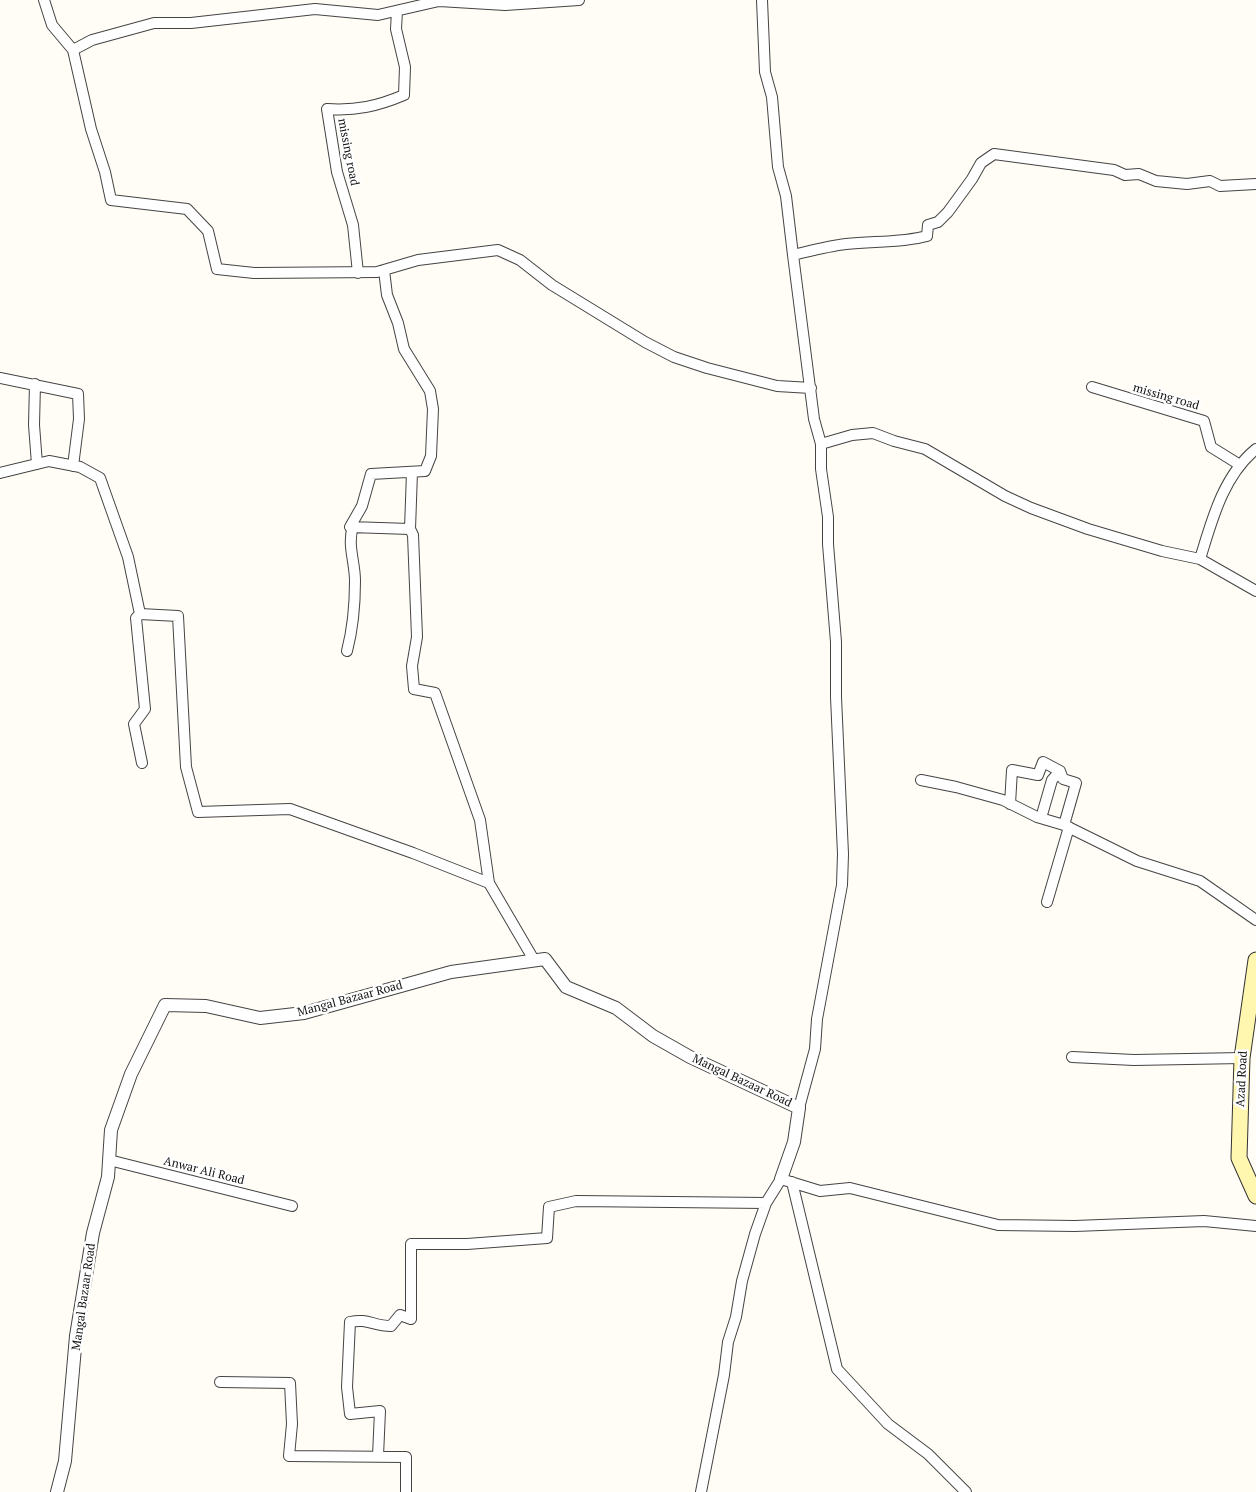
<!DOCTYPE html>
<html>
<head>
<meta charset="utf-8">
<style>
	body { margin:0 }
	canvas { display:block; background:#fffdf5 }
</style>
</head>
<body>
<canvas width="1256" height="1492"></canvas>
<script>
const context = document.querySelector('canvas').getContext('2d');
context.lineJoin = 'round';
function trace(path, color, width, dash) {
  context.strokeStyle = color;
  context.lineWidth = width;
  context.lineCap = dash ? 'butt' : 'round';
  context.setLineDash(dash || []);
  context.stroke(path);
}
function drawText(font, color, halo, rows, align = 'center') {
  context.font = font + ' "PT Serif",serif';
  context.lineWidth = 5;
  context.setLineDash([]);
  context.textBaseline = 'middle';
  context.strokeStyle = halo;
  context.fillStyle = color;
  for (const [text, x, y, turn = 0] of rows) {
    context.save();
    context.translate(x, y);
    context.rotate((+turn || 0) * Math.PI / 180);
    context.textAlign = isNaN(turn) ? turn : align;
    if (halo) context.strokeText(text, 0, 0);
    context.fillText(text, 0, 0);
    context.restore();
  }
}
const minor = new Path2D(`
	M44,0L52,25L73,50L92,40L154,23H191L315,9L378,15L439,1L505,5L579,0
	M762,0L765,72L772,97L778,167L786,196L793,255C810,251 828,246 846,244C874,241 901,243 927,236L928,225L938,222L948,212L972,179L981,163L994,154L1114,170L1125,175L1139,174L1156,181L1187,184L1210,181L1220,186L1256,184
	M73,50L91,129L105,172L111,200L187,209L208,231L217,269L254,273L377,272L418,260L498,250L520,260L552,285L645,342L674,357L707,368L777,386L811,388
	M793,255L814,419L821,444L852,435L873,433L894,441L925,449L1005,496L1031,508L1088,529L1162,551L1200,559L1256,591
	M384,270L387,295L398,323L404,349L430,391L433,409L431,456L425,471L371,474L362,506L350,527L410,529L412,472
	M358,273L353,225L337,172L327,109C356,111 378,106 404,95L405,67L396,29L397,11
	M0,378L78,394L79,419L73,466
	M35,384L34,425L37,464
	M1092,387L1204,421L1211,447L1240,465
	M0,473L49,461L80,467L100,478L128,557L140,614L178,616L186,767L198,812L290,809L413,853L489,883L534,960
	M410,529L413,535L417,637L412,666L414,689L435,693L480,820L489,883
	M1200,559C1212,520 1223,476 1256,449
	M140,614L136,618L145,709L134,724L142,763
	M347,651C353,628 355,605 355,581C355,561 347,546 353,526
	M921,780L956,787L1003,800L1037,817L1064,825L1137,861L1200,881L1256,920
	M1010,804L1012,770L1038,775L1043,762L1060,771L1063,779L1076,783L1064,825
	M1041,818L1052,780L1060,771
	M1047,902L1069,827
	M1072,1057L1134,1060L1242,1058
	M799,1108L815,1049L817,1019L842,885L843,854L836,697V642L828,544V517L821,469V444
	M109,1160L292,1206
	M792,1182L837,1369L888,1424L928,1454L966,1492
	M220,1382L290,1383L292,1424L289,1456L406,1457V1492
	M378,1456L380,1411L350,1414L347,1387L350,1322C368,1318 373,1326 391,1326L400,1315L411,1319V1244H467L547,1238L549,1207L576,1201L766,1203
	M701,1492L724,1375L728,1342L736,1317L742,1281L755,1234L766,1203L781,1179L820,1191L850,1188L998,1225L1075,1226L1204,1221L1256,1226`);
const tertiary = new Path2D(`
	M57,1492L65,1461L76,1336L93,1233L108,1177L111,1130L131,1074L165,1005L206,1006L260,1018L304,1013L451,972L545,959L566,987L616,1008L653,1036L690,1057L799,1108L794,1142L781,1179`);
const secondary = new Path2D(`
	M1256,960L1242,1058L1239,1158L1256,1196`);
trace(minor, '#444', 12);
trace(tertiary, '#444', 14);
trace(secondary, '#333', 17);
trace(minor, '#fff', 10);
trace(tertiary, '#fff', 12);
trace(secondary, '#fff6b0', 15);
drawText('12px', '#111', '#fff', [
	["missing road",348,152,79],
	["missing road",1166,397,16],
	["Mangal Bazaar Road",350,999,-15],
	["Azad Road",1242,1079,-87],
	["Mangal Bazaar Road",742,1081,25],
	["Anwar Ali Road",204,1171,14],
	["Mangal Bazaar Road",84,1297,-82]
]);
</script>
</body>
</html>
